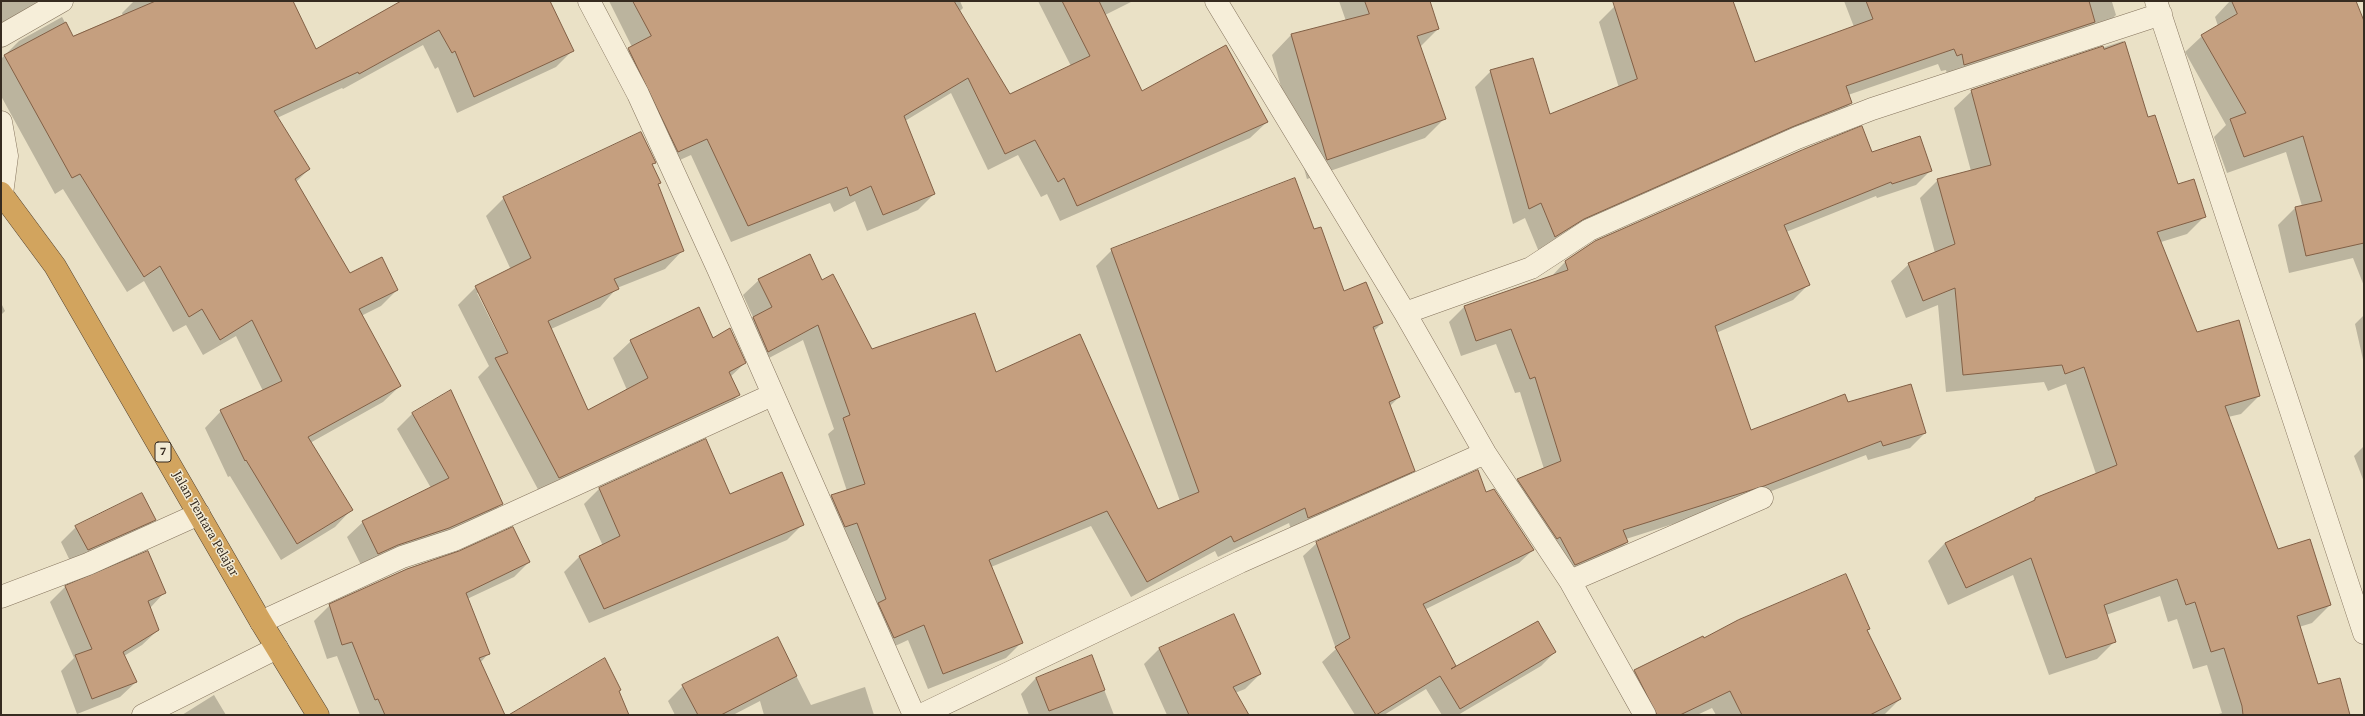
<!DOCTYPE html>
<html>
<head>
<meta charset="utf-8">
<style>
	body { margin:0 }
	#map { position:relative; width:2365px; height:716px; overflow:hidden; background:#eae1c6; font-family:"Source Serif 4",serif }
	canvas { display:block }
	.frame { position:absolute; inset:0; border:2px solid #362b20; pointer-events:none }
</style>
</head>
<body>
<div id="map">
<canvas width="2365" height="716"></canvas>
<div class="frame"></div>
</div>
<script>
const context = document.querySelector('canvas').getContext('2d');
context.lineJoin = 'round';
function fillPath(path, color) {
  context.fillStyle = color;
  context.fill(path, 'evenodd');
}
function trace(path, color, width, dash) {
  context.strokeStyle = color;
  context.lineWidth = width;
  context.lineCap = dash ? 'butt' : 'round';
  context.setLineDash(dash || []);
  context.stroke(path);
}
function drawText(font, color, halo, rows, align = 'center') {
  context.font = font + ' "Source Serif 4",serif';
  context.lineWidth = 3;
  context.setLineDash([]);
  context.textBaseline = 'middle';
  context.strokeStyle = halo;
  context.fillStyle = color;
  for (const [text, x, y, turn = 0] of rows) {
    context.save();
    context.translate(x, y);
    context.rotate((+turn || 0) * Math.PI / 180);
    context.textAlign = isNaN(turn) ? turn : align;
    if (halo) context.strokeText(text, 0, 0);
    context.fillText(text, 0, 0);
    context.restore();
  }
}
fillPath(new Path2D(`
	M1,1H41L1,29Z
	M134,1H292L315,50L402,1H550L572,51L556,67L457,113L438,67L435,69L423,45L343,89L342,88L277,118L309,169L296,182L349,275L397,290L381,306L361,316L400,386L383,402L310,443L351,510L335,527L281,560L230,476L228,477L205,428L221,411L263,391L236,336L203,355L186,325L173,332L144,281L127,292L63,189L55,194L1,96V59L19,41L62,17L73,37L123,16L122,13Z
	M609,1H960L963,8L959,12L1010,96L1071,66L1038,1H1133L1105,15L1142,92L1267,122L1250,138L1060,221L1047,194L1041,197L1018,155L988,170L951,93L905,121L934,194L918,210L867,231L855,201L834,212L830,203L731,242L691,155L662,168L612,65L632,47Z
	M1339,1H1429L1438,29L1420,47L1445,118L1425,138L1307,179L1272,55L1291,35L1346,21Z
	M1631,1H1733L1754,63L1854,27L1844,1H2116L2112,2L2116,15L2100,31L1949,81L1946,70L1941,71L1938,64L1848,95L1851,103L1835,119L1539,252L1525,218L1513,224L1475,87L1491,71L1549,115L1619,88L1599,22L1615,6Z
	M2230,1H2355L2364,24V286L2353,258L2289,273L2278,225L2295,208L2302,206L2286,152L2227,173L2214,137L2226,125L2185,52L2202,36L2218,26L2215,17Z
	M2123,41L2148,118L2177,185L2204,217L2187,234L2161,242L2196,333L2259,396L2241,414L2228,417L2277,551L2330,605L2312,623L2299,627L2318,685L2349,715H2215L2222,713L2207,665L2193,669L2177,619L2168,622L2160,596L2106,615L2115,641L2097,659L2049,675L2013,575L1948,605L1928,561L1945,543L2030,503L2035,499L2096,474L2066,384L2048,391L2044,382L1946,392L1938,305L1906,318L1891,281L1909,264L1935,253L1920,198L1938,180L1971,171L1954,108L1972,91Z
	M1871,153L1931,170L1916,185L1877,198L1876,196L1786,232L1808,285L1793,300L1716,333L1750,431L1847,403L1925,433L1910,448L1868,460L1866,455L1748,500L1626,539L1627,542L1612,557L1559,580L1503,495L1518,480L1544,469L1520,392L1515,393L1496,344L1461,356L1449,322L1464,307L1550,278L1565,262L1595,242Z
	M654,162L652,165L660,183L657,185L682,251L665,269L617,288L600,307L551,329L587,411L627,390L613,358L631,341L712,339L745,363L730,377L739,395L721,413L541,495L478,377L489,366L458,305L476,287L511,270L486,216L504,198ZM477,293H480L512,357L510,358Z
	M1314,231L1343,292L1382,323L1374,331L1399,397L1390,406L1414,470L1398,486L1292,533L1289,523L1218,557L1215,551L1131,597L1091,526L991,567L1022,642L1006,658L928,689L908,640L878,654L816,512L832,496L847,491L828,434L834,429L803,340L752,367L737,333L753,317L743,295L759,280L822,282L871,350L995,373L1157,510L1180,501L1096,266L1112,250Z
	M1,303L5,311L1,315Z
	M2364,315V364L2355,324Z
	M413,413L501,504L486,519L363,569L347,537L363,522L431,488L397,429Z
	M2364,446V482L2354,456Z
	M600,488L730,495L803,524L787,540L589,623L564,572L579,557L603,546L584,504Z
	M1486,493L1533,550L1519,563L1424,610L1455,666L1451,670L1555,652L1541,666L1458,715H1442L1426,689L1384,715H1355L1322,662L1336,649L1303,556L1317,543Z
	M154,520L139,535L72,565L61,542L76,527Z
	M148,552L164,593L150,608L158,630L142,645L124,656L136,682L120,697L77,714L61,671L74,658L50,602L65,587Z
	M529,562L514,577L467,599L488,654L480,663L504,715H360L337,656L327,659L314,621L330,605Z
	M1234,615L1260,674L1245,689L1235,693L1248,715H1167L1144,664L1159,649Z
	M1868,629L1867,630L1900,699L1884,715H1716L1712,708L1697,715H1632L1617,688L1635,671L1704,639Z
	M777,638L811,705L865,687L874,715H764L760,701L733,715H675L668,701L683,686Z
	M1091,656L1114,715H1029L1021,694L1036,678Z
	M214,695L226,715H182Z`), '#0003');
const building = new Path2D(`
	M156,1H293L316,49L401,1H550L574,51L474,97L455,51L452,53L439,30L359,74L358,72L274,111L310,169L295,179L350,273L382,257L398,290L359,309L401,386L308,437L353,510L297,544L246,460L245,461L220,410L282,381L252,320L220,340L202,309L189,317L160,266L144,277L80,174L72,178L4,55L66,22L73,36Z
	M633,1H954L1010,94L1090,56L1062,1H1099L1142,91L1226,45L1268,122L1077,206L1064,178L1058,182L1035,140L1005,154L968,78L904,116L935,194L883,215L871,186L850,196L847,187L748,226L707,139L678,152L628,48L651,36Z
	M1365,1H1430L1439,29L1417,36L1446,119L1327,160L1291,34L1369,14Z
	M1613,1H1733L1755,62L1873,19L1866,1H2089L2095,22L1964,65L1962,54L1957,56L1954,49L1846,86L1852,103L1792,127L1584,219L1555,237L1541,203L1529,209L1490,70L1533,58L1550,114L1637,79Z
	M2232,1H2356L2364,21V243L2306,256L2295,207L2322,201L2303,136L2244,157L2230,119L2246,113L2201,35L2237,14Z
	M2125,42L2148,117L2155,115L2178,184L2194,179L2206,217L2157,232L2197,332L2239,320L2260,396L2225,406L2278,549L2310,539L2331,605L2297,616L2318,684L2340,678L2350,715H2243L2242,706L2224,648L2211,652L2195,602L2186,605L2177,579L2104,605L2116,642L2066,658L2031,558L1966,588L1945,543L2035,500V498L2117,465L2084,367L2065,374L2062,365L1963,375L1955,288L1923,301L1908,263L1955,244L1937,179L1991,165L1971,90L2103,46L2104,49Z
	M1862,126L1872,152L1920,136L1932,171L1892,184L1891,182L1784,225L1810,285L1715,326L1751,430L1845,394L1848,402L1911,384L1926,433L1883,446L1881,441L1764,486L1623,530L1628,542L1575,565L1560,537L1557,539L1517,479L1561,461L1535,377L1530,379L1511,329L1476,341L1464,306L1568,270L1565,261L1595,241L1802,150Z
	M641,132L656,163L652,164L661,183L658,184L684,251L614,279L619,289L548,321L588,410L648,378L630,340L699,307L713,338L730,328L746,363L729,372L740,395L559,478L495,358L508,353L475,286L531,258L503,197Z
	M1295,178L1314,229L1321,227L1344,291L1366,282L1383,323L1373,327L1400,397L1389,402L1415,471L1308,518L1305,508L1234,542L1231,536L1147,582L1107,511L989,560L1023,643L943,674L924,625L894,638L878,603L886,599L857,523L845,527L831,495L865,484L843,418L850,415L818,325L768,352L753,317L772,307L758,279L810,254L822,280L833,274L872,349L975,313L996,372L1080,334L1158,509L1199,492L1111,249Z
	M451,390L503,504L449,528L398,545L378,554L362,521L449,478L412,413Z
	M706,439L730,494L782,472L804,525L604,609L579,556L620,536L599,488Z
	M1478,470L1486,492L1494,489L1534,550L1423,604L1456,666L1451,669L1538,621L1556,652L1460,709L1440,676L1376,715L1335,647L1350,638L1316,542Z
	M142,493L156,520L88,550L75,526Z
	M513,527L530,562L466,593L490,654L479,658L505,715H385L378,699L375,700L352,642L342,645L329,604L407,569L459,551Z
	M148,551L166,593L148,601L159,630L123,652L137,682L92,699L75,655L92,649L65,586Z
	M1846,574L1870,629L1867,630L1901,699L1870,715H1742L1730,691L1680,715H1657L1634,670L1703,636L1704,638L1738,620Z
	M1234,614L1261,674L1233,687L1249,715H1189L1159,648Z
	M778,637L797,676L721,715H698L682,685Z
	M1092,655L1105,690L1049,711L1036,678Z
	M605,658L621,690L619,691L629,715H509Z`);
fillPath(building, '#c59f7f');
trace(building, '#815f45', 1);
const street = new Path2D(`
	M589,1L638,94L718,269L914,715
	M1216,1L1405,313L1485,453L1570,581L1645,715
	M2156,1L2364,633
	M1,36L62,1
	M1,122L7,156L2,194
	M1405,313L1531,268L1589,230L1797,138L1872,109L2161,14
	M1570,581L1762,498
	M1,597L88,564L199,514
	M261,622L402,557L454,540L772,395
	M143,715L277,648
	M921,715L1240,562L1485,453`);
const highway = new Path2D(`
	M1,193L55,266L261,622L318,715`);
trace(street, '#84735d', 23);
trace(highway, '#524231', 23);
trace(street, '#f6eed9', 22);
trace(highway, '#d2a45e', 22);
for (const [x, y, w] of [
	[163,452,16]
]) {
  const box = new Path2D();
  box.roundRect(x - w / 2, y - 10, w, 20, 3);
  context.fillStyle = '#f2ebd5';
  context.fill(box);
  trace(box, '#362b20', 1);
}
drawText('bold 12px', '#362b20', null, [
	["7",163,452]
]);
drawText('13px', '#362b20', '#f2ebd5', [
	["Jalan Tentara Pelajar",205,524,60]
]);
</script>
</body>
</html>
